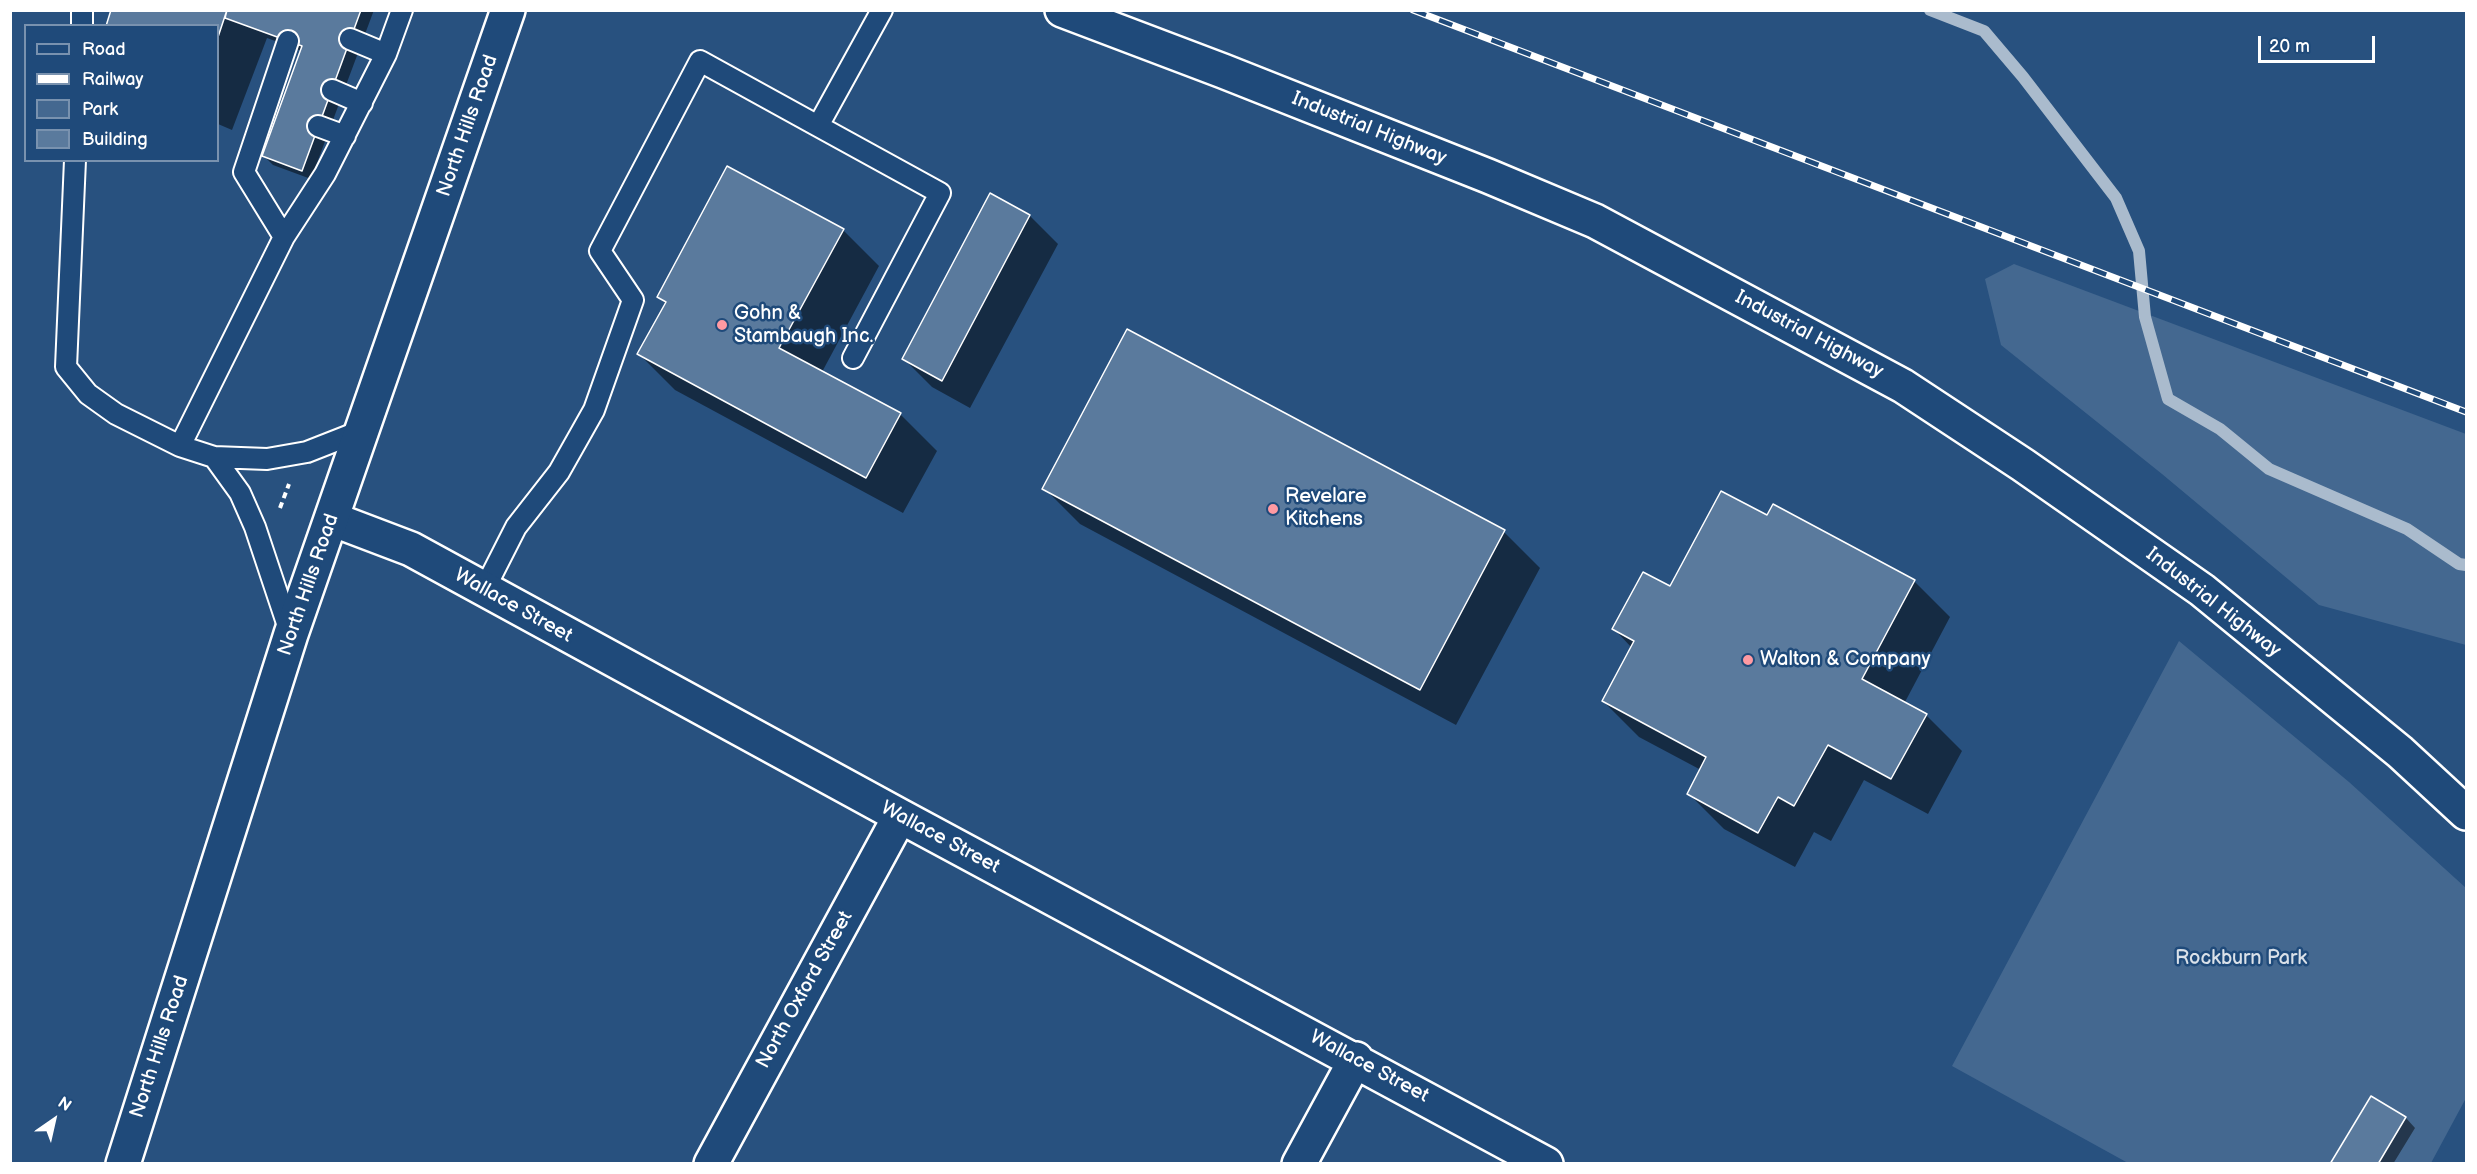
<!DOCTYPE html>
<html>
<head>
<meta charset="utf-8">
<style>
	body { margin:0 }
	#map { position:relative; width:2477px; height:1174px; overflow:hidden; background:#28517f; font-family:"Balsamiq Sans",sans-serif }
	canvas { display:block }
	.frame { position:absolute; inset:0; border:12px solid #fff; pointer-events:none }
	.legend { position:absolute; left:24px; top:24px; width:195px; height:138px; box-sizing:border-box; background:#1f4a7a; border:2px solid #7992af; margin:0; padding:8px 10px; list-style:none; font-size:18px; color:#fff }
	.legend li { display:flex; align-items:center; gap:12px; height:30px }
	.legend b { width:30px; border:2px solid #7992af }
	.north { position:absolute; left:24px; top:1090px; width:60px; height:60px; -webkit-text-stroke:4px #1f4a7a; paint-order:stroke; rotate:34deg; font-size:16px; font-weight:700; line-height:24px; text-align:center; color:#fff }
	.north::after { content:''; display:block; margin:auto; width:21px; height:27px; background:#fff; clip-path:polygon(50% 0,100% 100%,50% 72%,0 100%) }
	.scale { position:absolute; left:2258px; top:36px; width:117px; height:27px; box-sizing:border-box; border:3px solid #fff; border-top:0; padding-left:8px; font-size:18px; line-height:21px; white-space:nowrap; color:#fff; -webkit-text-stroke:4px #1f4a7a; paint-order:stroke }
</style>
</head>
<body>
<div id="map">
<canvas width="2477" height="1174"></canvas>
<div class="frame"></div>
<ul class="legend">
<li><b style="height:8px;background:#1f4a7a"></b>Road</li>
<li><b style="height:8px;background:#fff"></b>Railway</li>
<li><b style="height:16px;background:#446890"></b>Park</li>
<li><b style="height:16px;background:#5a7a9d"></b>Building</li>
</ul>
<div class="north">N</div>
<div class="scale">20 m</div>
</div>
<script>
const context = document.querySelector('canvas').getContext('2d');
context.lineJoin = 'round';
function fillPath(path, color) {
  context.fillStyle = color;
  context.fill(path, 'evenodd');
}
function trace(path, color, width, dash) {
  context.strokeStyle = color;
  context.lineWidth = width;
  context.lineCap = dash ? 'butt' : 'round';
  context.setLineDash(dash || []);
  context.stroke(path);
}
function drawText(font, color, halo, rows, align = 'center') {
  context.font = font + ' "Balsamiq Sans",sans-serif';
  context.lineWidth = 5;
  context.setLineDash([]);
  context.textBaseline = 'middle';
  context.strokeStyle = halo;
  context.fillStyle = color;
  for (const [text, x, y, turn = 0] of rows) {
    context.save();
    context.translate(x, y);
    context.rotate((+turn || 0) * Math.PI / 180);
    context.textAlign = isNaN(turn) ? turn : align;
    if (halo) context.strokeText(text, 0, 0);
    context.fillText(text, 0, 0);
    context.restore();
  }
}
fillPath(new Path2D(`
	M2014,264L2466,434V645L2319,605L2162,474L2001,345L1985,279Z
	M2179,641L2349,782L2466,888V1098L2431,1163H2128L1952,1066Z`), '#446890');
fillPath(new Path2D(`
	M113,10H374L311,179L273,165L264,156L302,51L267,38L232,130L218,124V26Z
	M991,195L1030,216L1058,244L970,408L932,387L904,359Z
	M843,230L879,266L822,372L901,415L937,451L903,513L675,390L639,354L666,304L659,297Z
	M1044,488L1504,532L1540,568L1456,725L1080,524Z
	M1774,506L1914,581L1950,617L1905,702L1926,715L1962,751L1928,814L1864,780L1831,841L1814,832L1795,867L1724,829L1688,793L1701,770L1639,737L1603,701L1632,648L1614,629L1767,517Z
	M2371,1098L2406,1118L2415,1128L2393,1164H2332Z`), '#0007');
trace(new Path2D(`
	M1930,10L1984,31L2023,77L2116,198L2139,251L2145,317L2168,399L2220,429L2269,469L2407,529L2459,564L2466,565`), '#aabbcd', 12);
const building = new Path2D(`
	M111,10H227L218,37V26H106Z
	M227,10H361L302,171L262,156L302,46L225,18Z
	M727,166L844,229L779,348L901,413L866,478L637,354L666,302L657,297Z
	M990,193L1030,215L942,381L902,359Z
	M1127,329L1505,530L1420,690L1042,489Z
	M1721,491L1767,515L1773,504L1915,580L1862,679L1927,714L1891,779L1828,745L1794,806L1778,797L1758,833L1687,794L1706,757L1602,701L1634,641L1612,629L1643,572L1670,586Z
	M2371,1096L2406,1117L2378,1164H2330Z`);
fillPath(building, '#5a7a9d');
trace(building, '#fff', 1.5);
const lane = new Path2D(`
	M82,26V10
	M350,39L386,54
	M332,90L362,103
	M318,126L345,136
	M818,126L940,193L853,358
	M75,160L66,367L88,394L116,414L180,446L214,457L267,459L307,452L363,430
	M284,237L244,172L288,41
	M180,446L284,237L325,174L386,54L402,10
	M214,457L240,493L255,527L290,632
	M484,590L516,527L559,472L594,410L633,300L600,251L700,61L818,126L882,10`);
const street = new Path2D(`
	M332,519L411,549L900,816L1546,1164
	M711,1164L900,816
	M1299,1164L1356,1059`);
const secondary = new Path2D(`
	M1062,10L1223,71L1488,176L1595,221L1903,386L2023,465L2202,590L2400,752L2466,813`);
const primary = new Path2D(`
	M123,1164L291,634L508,10`);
trace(lane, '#fff', 24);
trace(street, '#fff', 38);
trace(secondary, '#fff', 38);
trace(primary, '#fff', 38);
trace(new Path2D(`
	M280,508L289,484`), '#fff', 4, [6, 4.5]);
trace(lane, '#1f4a7a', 20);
trace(street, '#1f4a7a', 33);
trace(secondary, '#1f4a7a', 33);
trace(primary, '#1f4a7a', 33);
const rail = new Path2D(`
	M1413,10L2466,412`);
trace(rail, '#fff', 7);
trace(rail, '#1f4a7a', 4.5, [14]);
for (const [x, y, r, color] of [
	[722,325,6,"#ff9aa2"],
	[1273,509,6,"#ff9aa2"],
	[1748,660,6,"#ff9aa2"]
]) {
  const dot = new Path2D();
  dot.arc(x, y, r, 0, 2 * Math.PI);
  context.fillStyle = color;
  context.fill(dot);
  trace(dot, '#1f4a7a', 2);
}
drawText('20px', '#fff', '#1f4a7a', [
	["North Hills Road",468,126,-71],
	["Industrial Highway",1369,129,22],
	["Industrial Highway",1809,335,28],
	["North Hills Road",309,585,-71],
	["Industrial Highway",2213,603,38],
	["Wallace Street",513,606,29],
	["Wallace Street",940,838,28],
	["North Oxford Street",805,990,-61],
	["North Hills Road",160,1047,-72],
	["Wallace Street",1369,1067,28]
]);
drawText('20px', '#fff', '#1f4a7a', [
	["Gohn &",734,314],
	["Stambaugh Inc.",734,337],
	["Revelare",1285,497],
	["Kitchens",1285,520],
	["Walton & Company",1760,660]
], 'left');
drawText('20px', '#dae1e9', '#1f4a7a', [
	["Rockburn Park",2241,959]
]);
</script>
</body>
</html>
